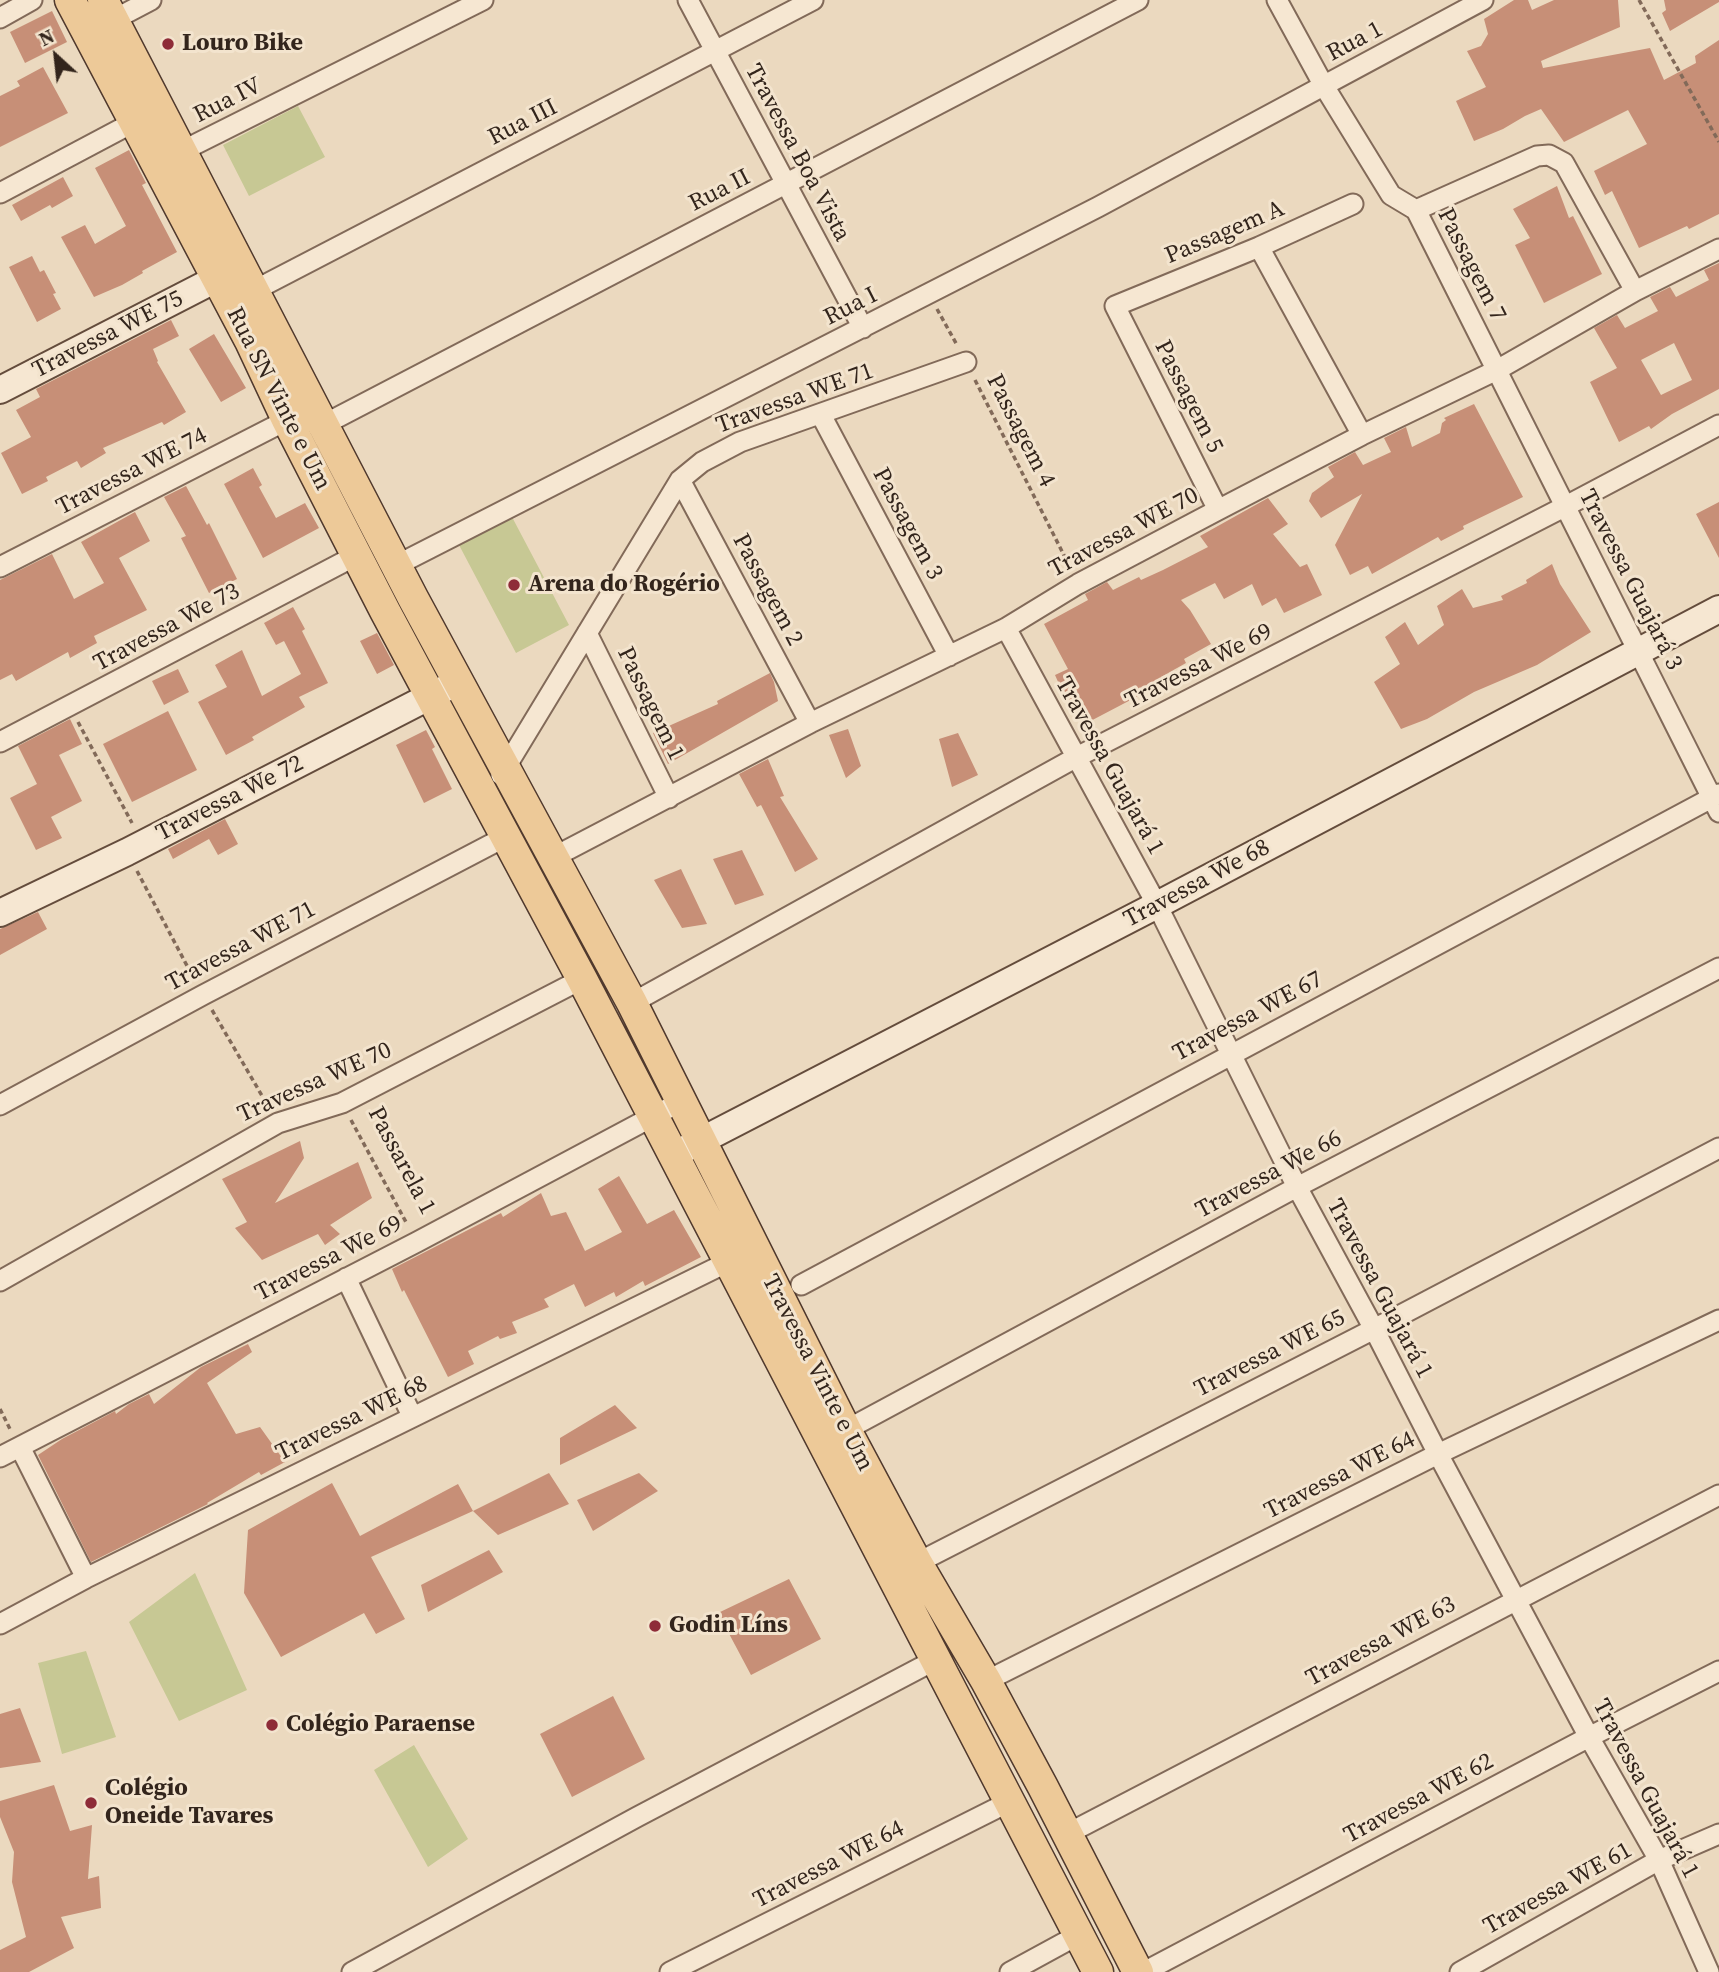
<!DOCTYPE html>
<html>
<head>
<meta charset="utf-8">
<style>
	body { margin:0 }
	#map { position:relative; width:1719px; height:1972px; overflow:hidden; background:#ebd9bf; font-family:"Source Serif 4",serif }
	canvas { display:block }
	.north { position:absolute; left:21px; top:21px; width:70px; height:70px; -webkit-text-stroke:5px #f3e4ce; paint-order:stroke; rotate:333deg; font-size:19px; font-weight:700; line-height:28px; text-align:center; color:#33251c }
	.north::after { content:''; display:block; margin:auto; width:24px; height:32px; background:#33251c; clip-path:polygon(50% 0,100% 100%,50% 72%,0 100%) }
</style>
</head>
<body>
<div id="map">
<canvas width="1719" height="1972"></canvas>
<div class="north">N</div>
</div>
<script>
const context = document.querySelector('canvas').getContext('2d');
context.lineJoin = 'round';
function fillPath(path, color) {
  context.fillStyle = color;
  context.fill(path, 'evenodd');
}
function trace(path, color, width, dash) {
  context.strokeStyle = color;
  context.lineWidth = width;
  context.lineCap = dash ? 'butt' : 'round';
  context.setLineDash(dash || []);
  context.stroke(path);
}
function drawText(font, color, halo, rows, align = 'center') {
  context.font = font + ' "Source Serif 4",serif';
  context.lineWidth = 6;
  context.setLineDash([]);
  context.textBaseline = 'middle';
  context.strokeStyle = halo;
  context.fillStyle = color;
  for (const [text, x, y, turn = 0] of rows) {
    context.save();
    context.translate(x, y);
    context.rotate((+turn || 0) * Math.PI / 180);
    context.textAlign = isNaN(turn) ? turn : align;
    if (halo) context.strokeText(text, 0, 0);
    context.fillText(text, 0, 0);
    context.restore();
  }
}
fillPath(new Path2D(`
	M298,106L325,157L249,196L223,145Z
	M512,517L569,625L516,653L459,545Z
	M195,1573L247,1690L179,1721L129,1622Z
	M86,1651L116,1737L62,1754L38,1663Z
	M414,1745L468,1839L428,1867L374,1770Z`), '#c7c894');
fillPath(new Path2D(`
	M1514,0H1528L1532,10L1554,0H1618L1620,27L1541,61L1543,68L1650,48L1664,80L1696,63L1695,56L1719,40V214L1689,229L1687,226L1639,248L1612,191L1605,195L1594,171L1647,144L1628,110L1564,142L1541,109L1525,116L1503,129L1474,141L1456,101L1486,87L1467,51L1481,46L1488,34L1484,19Z
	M1664,0H1719V2L1670,31L1662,13L1666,10Z
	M52,11L67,42L25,63L10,32Z
	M43,67L68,113L0,147V96L20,86L17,81Z
	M129,150L146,183L142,185L177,252L142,271L143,273L122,285L94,297L61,237L85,225L95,244L126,226L95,168Z
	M63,177L73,196L52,208L50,205L21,221L12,205Z
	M1557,186L1569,218L1573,216L1602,274L1544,303L1515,245L1530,238L1513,209Z
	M32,256L40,272L44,270L56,293L53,294L61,309L37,322L9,267Z
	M1719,263V389L1672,414L1651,429L1649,426L1619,442L1590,382L1617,368L1594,328L1617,315L1625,328L1658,311L1650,297L1670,287L1676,297L1709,280L1704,270ZM1674,343L1692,380L1661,395L1641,360Z
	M171,320L179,336L153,349L158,361L157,362L186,412L164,425L162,422L103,448L106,453L81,468L77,461L46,477L48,481L22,494L1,453L31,437L16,410L40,397L36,389Z
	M214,334L246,388L221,402L189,349Z
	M1474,404L1523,497L1463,526L1464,529L1441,541L1438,537L1372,574L1368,566L1350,575L1335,545L1362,494L1321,518L1309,501L1312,493L1334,477L1328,467L1355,452L1363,465L1391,452L1384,438L1406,427L1412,447L1440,433L1442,423L1446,420L1444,418Z
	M253,468L262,485L259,487L276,518L305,503L319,528L263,558L224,484Z
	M186,486L207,525L209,523L237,579L209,593L181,538L186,536L164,497Z
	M1268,498L1288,524L1273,534L1300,567L1307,564L1322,595L1284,613L1276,598L1262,606L1252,584L1224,599L1215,583L1181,600L1190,610L1211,644L1184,659L1186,663L1161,677L1163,683L1081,726L1074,709L1071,711L1055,675L1068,669L1044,624L1088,600L1085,594L1107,582L1113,590L1139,577L1141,580L1163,570L1208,547L1200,536Z
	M1719,502V558L1696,514Z
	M135,512L150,541L119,558L147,610L94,636L97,643L70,658L68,652L16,681L12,674L0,680V580L52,554L74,599L104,583L81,542Z
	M1552,564L1560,584L1591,632L1537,665L1474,692L1427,719L1401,729L1374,682L1400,664L1385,637L1405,622L1418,645L1444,625L1437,606L1462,589L1473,608L1503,600L1501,596L1527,583L1526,580Z
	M293,607L305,629L302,631L328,683L299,697L305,707L252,737L254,740L226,755L198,702L227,687L215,665L242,650L262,696L301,674L284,641L276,645L264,623Z
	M377,633L394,665L377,674L360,641Z
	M178,669L189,692L164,705L152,681Z
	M770,673L774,682L778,701L668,764L653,733L718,704L717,701Z
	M168,711L197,770L132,802L103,744Z
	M70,719L82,744L59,755L82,801L51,817L62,838L36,850L10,798L37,784L18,746Z
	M848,729L861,766L846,778L829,735Z
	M426,730L435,747L432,749L452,789L424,803L396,745Z
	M958,733L978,775L952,787L939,739Z
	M768,759L784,796L780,797L818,859L795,872L761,805L757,807L739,774Z
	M225,819L238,844L218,855L209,839L173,859L168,849Z
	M742,850L764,895L735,905L713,859Z
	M681,869L707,924L682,928L654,880Z
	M38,912L47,929L0,955V929Z
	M300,1141L304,1158L275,1203L358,1162L372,1198L330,1225L340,1234L325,1245L318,1234L262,1260L235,1228L247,1222L222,1179Z
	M619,1176L647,1224L674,1210L701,1257L645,1286L643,1281L616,1297L614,1292L585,1307L574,1284L544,1299L549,1307L512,1322L517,1333L500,1339L498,1336L468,1351L474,1364L448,1377L404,1290L402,1292L392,1269L501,1213L503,1217L541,1193L551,1216L566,1212L585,1251L622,1232L598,1189Z
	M248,1344L252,1352L207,1383L236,1434L260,1427L285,1462L261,1475L259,1472L207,1503L208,1504L91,1562L38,1455L62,1439L115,1411L116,1414L129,1404L149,1394L154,1404L201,1367Z
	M615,1405L637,1428L560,1465V1438Z
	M549,1473L569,1504L498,1535L473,1511Z
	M639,1473L658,1491L593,1531L577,1500Z
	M332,1483L360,1536L458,1484L473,1511L371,1557L405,1619L376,1634L364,1613L281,1657L244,1593L248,1530Z
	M489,1550L503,1572L428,1612L421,1585Z
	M789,1579L821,1639L751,1675L718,1613Z
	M613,1696L645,1759L572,1797L540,1734Z
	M20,1708L41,1762L0,1768V1714Z
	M54,1785L70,1831L92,1825L88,1879L99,1876L101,1908L61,1917L74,1948L29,1972H0V1950L26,1937L12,1882L14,1852L0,1817V1801Z`), '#c78f77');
const street = new Path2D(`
	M688,0L863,328
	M1277,0L1324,86L1391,195L1416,210L1719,812
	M0,18L32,0
	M113,20L151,0
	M182,151L483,0
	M0,193L134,122
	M1416,210L1537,156L1549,155L1564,163L1635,291
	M1259,247L1362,435
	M255,290L813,0
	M821,415L949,656
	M323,425L1138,0
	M680,480L810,723
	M1218,510L1115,306L1259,247L1353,204
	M397,565L1098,207L1483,0
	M0,567L287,420
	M1006,628L1157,905L1297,1187L1374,1329L1438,1454L1589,1737L1659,1860L1709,1972
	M587,633L669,798
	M0,742L357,555
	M501,775L680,480L702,462L740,442L966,362
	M552,858L810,723L1006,628L1078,584L1218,510L1362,435L1497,370L1635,291L1719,249
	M632,1003L1075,758L1566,506L1719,425
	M0,1105L203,995L507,836
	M346,1278L412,1416
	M0,1281L278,1123L342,1103L582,979
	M801,1285L1719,794
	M846,1430L1297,1187L1719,968
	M20,1447L86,1578
	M0,1457L417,1242L680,1102
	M917,1563L1374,1329L1719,1148
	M0,1624L86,1578L728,1262
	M986,1681L1438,1454L1719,1320
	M1067,1834L1719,1495
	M352,1972L637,1817L935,1660
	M670,1972L1009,1802
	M1010,1972L1078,1935
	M1144,1972L1589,1737L1719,1671
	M1460,1972L1659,1860L1719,1834`);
const secondary = new Path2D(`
	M0,390L216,279
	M0,913L127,852L448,687
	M685,1149L1157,905L1719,609`);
const primary = new Path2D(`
	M70,0L250,341L287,420L385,611L582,979L1098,1972
	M103,0L413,598L632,1003L846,1430L917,1563L986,1681L1043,1787L1138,1972`);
trace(street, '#826a59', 23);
trace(secondary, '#644c3c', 30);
trace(primary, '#50392d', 33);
trace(new Path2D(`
	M1639,0L1719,142
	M937,309L957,345
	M975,380L1070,567
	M78,722L132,823
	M137,871L194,979
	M212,1010L268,1106
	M351,1120L407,1224
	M0,1409L10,1429`), '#826a59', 3.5, [5, 3.5]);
trace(street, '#f6e7d2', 19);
trace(secondary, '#f6e7d2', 26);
trace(primary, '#edc998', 30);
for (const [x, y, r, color] of [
	[168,44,7,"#8e2c38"],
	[514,585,7,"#8e2c38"],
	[655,1626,7,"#8e2c38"],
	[272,1725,7,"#8e2c38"],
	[91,1803,7,"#8e2c38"]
]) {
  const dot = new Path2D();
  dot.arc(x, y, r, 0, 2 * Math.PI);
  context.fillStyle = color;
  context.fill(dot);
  trace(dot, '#f3e4ce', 2.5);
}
drawText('24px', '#33251c', '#f3e4ce', [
	["Rua 1",1355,42,-28],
	["Rua IV",228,101,-27],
	["Rua III",523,123,-27],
	["Travessa Boa Vista",797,153,62],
	["Rua II",720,191,-27],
	["Passagem A",1225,233,-23],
	["Passagem 7",1471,265,63],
	["Rua I",851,307,-27],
	["Travessa WE 75",108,335,-27],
	["Passagem 5",1188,397,63],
	["Rua SN Vinte e Um",278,399,63],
	["Travessa WE 71",795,399,-20],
	["Passagem 4",1020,431,63],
	["Travessa WE 74",132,472,-27],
	["Passagem 3",907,524,62],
	["Travessa WE 70",1124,533,-28],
	["Travessa Guajará 3",1630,580,63],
	["Passagem 2",767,590,62],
	["Travessa We 73",167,628,-28],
	["Travessa We 69",1199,667,-27],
	["Passagem 1",650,704,64],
	["Travessa Guajará 1",1109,766,61],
	["Travessa We 72",230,799,-27],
	["Travessa We 68",1197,884,-28],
	["Travessa WE 71",241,947,-28],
	["Travessa WE 67",1248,1017,-28],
	["Travessa WE 70",315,1083,-24],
	["Passarela 1",401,1161,62],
	["Travessa We 66",1269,1175,-28],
	["Travessa We 69",329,1259,-27],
	["Travessa Guajará 1",1379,1289,62],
	["Travessa WE 65",1270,1354,-27],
	["Travessa Vinte e Um",817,1373,63],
	["Travessa WE 68",352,1419,-26],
	["Travessa WE 64",1340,1476,-27],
	["Travessa WE 63",1381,1642,-28],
	["Travessa Guajará 1",1645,1789,62],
	["Travessa WE 62",1419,1799,-28],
	["Travessa WE 64",829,1865,-27],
	["Travessa WE 61",1558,1889,-29]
]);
drawText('bold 24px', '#33251c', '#f3e4ce', [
	["Louro Bike",182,44],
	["Arena do Rogério",528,585],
	["Godin Líns",669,1626],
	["Colégio Paraense",286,1725],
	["Colégio",105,1789],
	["Oneide Tavares",105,1817]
], 'left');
</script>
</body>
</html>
